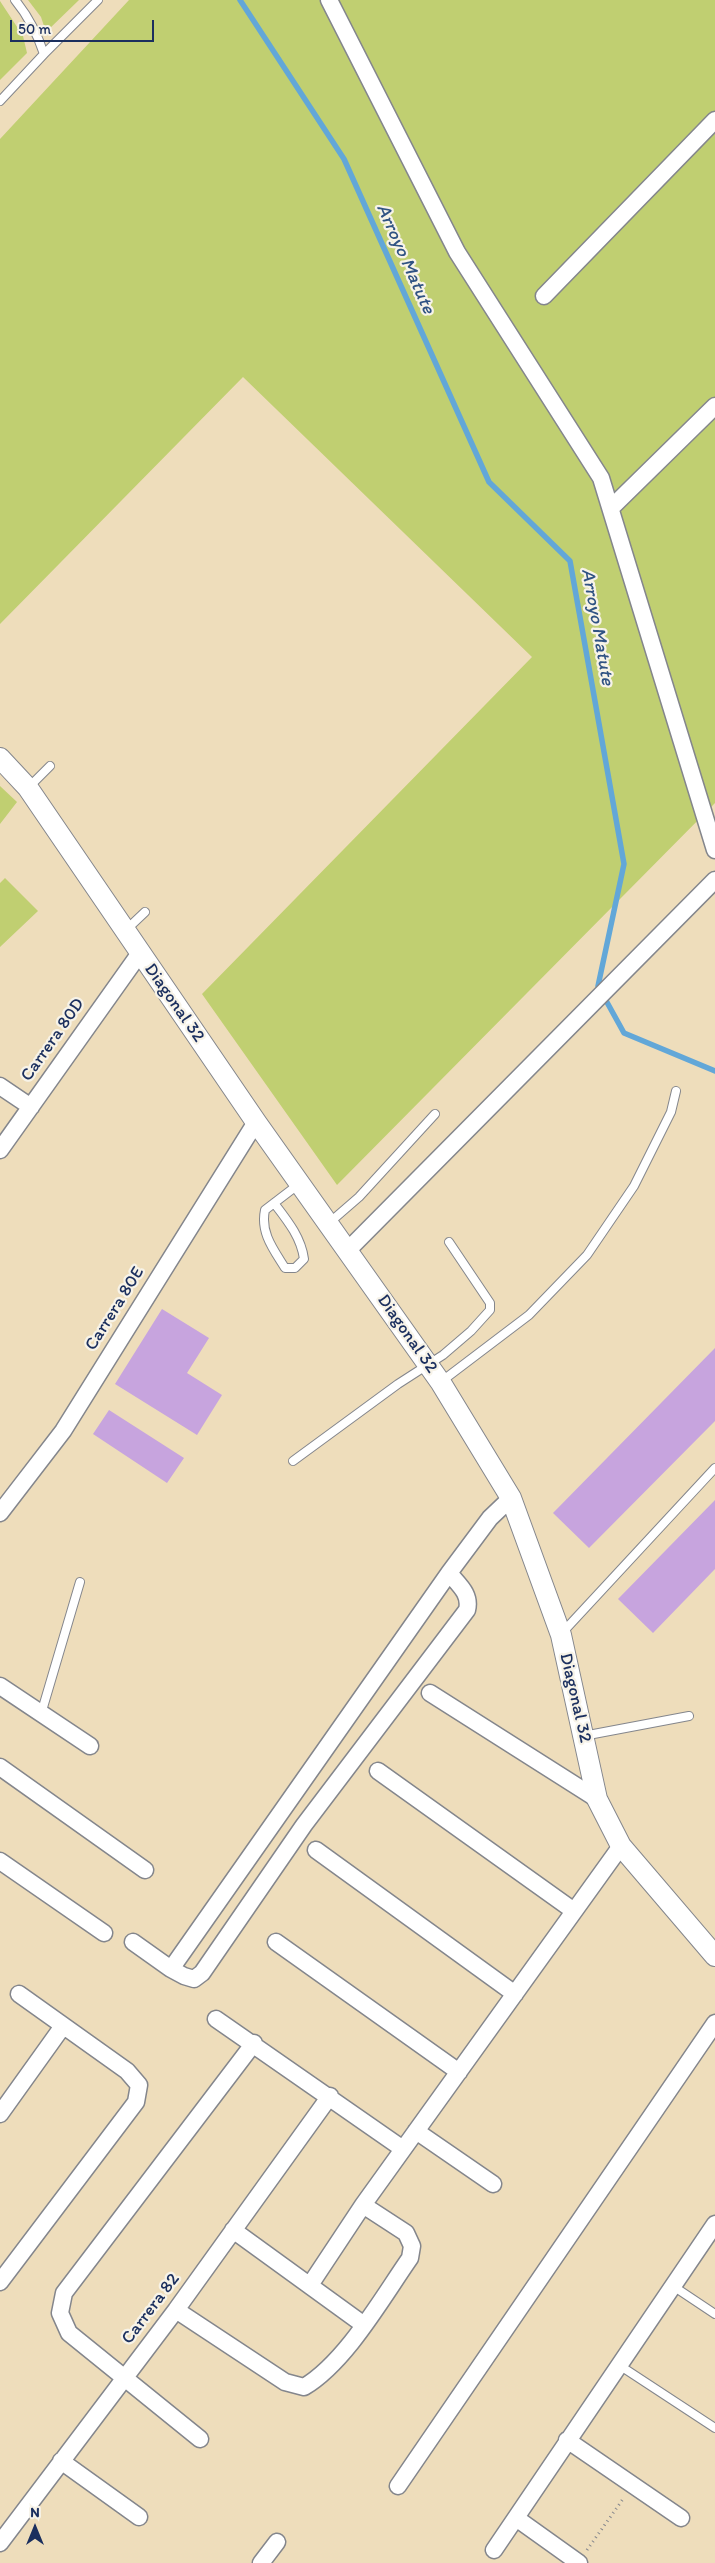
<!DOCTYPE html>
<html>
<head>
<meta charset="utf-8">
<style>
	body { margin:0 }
	#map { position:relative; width:715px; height:2563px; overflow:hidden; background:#edb; font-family:Itim,sans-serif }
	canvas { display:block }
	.north { position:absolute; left:10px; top:2503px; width:50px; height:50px; -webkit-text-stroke:4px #f7f3e8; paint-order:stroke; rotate:0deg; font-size:14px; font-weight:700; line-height:20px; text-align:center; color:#1b2f5e }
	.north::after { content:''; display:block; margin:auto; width:18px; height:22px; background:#1b2f5e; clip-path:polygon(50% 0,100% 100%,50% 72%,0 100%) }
	.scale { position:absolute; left:10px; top:20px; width:144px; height:22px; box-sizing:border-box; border:2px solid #1b2f5e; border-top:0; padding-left:6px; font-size:15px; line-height:18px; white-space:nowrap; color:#1b2f5e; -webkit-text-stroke:4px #f7f3e8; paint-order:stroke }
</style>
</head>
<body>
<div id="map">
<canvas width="715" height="2563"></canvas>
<div class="north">N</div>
<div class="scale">50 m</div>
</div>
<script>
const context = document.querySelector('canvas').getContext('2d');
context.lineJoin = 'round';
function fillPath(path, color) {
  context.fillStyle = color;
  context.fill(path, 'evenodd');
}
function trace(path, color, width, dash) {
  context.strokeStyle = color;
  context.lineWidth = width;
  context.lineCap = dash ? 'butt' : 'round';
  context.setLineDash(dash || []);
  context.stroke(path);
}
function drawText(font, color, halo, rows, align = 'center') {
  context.font = font + ' Itim,sans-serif';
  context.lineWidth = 4.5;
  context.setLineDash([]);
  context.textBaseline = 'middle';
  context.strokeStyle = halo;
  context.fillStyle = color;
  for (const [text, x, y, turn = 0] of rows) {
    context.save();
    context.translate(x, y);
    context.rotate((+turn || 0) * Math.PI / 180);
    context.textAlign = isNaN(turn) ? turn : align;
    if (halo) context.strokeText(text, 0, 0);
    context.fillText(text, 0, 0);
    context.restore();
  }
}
fillPath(new Path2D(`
	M28,0H79L46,32L41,17Z
	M129,0H715V803L337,1185L202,994L532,657L243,377L0,624V139Z
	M0,1L23,36L27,53L0,80Z
	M0,786L17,802L0,824Z
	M5,878L38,911L0,947V883Z`), '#c0cf71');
trace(new Path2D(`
	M240,0L344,159L489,482L570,561L624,864L598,986L624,1033L715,1071`), '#62a7d8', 5.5);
fillPath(new Path2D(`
	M162,1309L209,1338L187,1373L222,1395L197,1435L115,1384Z
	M715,1348V1421L589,1548L553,1513Z
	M109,1410L184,1458L167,1483L93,1434Z
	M715,1500V1569L653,1633L618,1599Z`), '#c7a4de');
const service = new Path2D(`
	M44,54L98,0
	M0,101L44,54C37,33 29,17 15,0
	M29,787L50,766
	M126,930L145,912
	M274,1203C287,1220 301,1237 304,1259L295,1268H285C274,1250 260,1233 265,1210L299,1184
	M329,1223L359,1197L435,1114
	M442,1381L529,1315L587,1255L634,1186L671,1112L676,1091
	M293,1461L398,1384L443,1355L471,1331L490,1310V1303L449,1242
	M562,1633L715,1468
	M41,1714L80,1582
	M583,1736L689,1716
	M673,2286L715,2314
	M619,2365L715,2428`);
const minor = new Path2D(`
	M329,0L457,252L601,478L715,850
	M544,296L715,120
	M611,508L715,406
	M0,1086L31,1107
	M0,1150L140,953
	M348,1250L715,880
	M0,1513L63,1431L256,1122
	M0,1686L90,1746
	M430,1693L597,1799
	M0,1767L145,1870
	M378,1771L574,1911
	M316,1850L515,1994
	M0,1861L104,1933
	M133,1942L171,1969L449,1573L490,1518L511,1498
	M276,1942L459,2072
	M171,1969L184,1976L194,1979L202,1973L304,1825L467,1610C471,1594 459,1585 449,1573
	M216,2019L403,2149
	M0,2114L63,2026
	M416,2131L493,2184
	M233,2230L364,2325
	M0,2282L136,2102L139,2085L127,2071L19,1994
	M310,2285L363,2205L621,1846
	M176,2310L285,2382L304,2387C346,2362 382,2298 410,2258L412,2246L406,2233L363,2205
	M200,2439L69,2333L60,2313L64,2293L254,2043
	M567,2440L681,2518
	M61,2461L139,2517
	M398,2486L715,2023
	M516,2518L579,2563
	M0,2543L176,2310L330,2096
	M494,2550L715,2224
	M261,2563L277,2542`);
const tertiary = new Path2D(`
	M0,758L28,788L256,1122L441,1383L511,1498L561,1635L597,1799L621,1846L715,1956`);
trace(service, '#84868c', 10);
trace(minor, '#84868c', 19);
trace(tertiary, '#84868c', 22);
trace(new Path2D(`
	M587,2550L623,2499`), '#84868c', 3, [1, 4]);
trace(service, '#fff', 8);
trace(minor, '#fff', 16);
trace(tertiary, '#fff', 20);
drawText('18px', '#1b2f5e', '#f7f3e8', [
	["Diagonal 32",174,1003,55],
	["Carrera 80D",53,1040,-55],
	["Carrera 80E",115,1309,-58],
	["Diagonal 32",407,1334,55],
	["Diagonal 32",575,1698,77],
	["Carrera 82",151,2309,-53]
]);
drawText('italic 19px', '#305383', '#f7f3e8', [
	["Arroyo Matute",405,259,66],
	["Arroyo Matute",597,627,80]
]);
</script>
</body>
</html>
